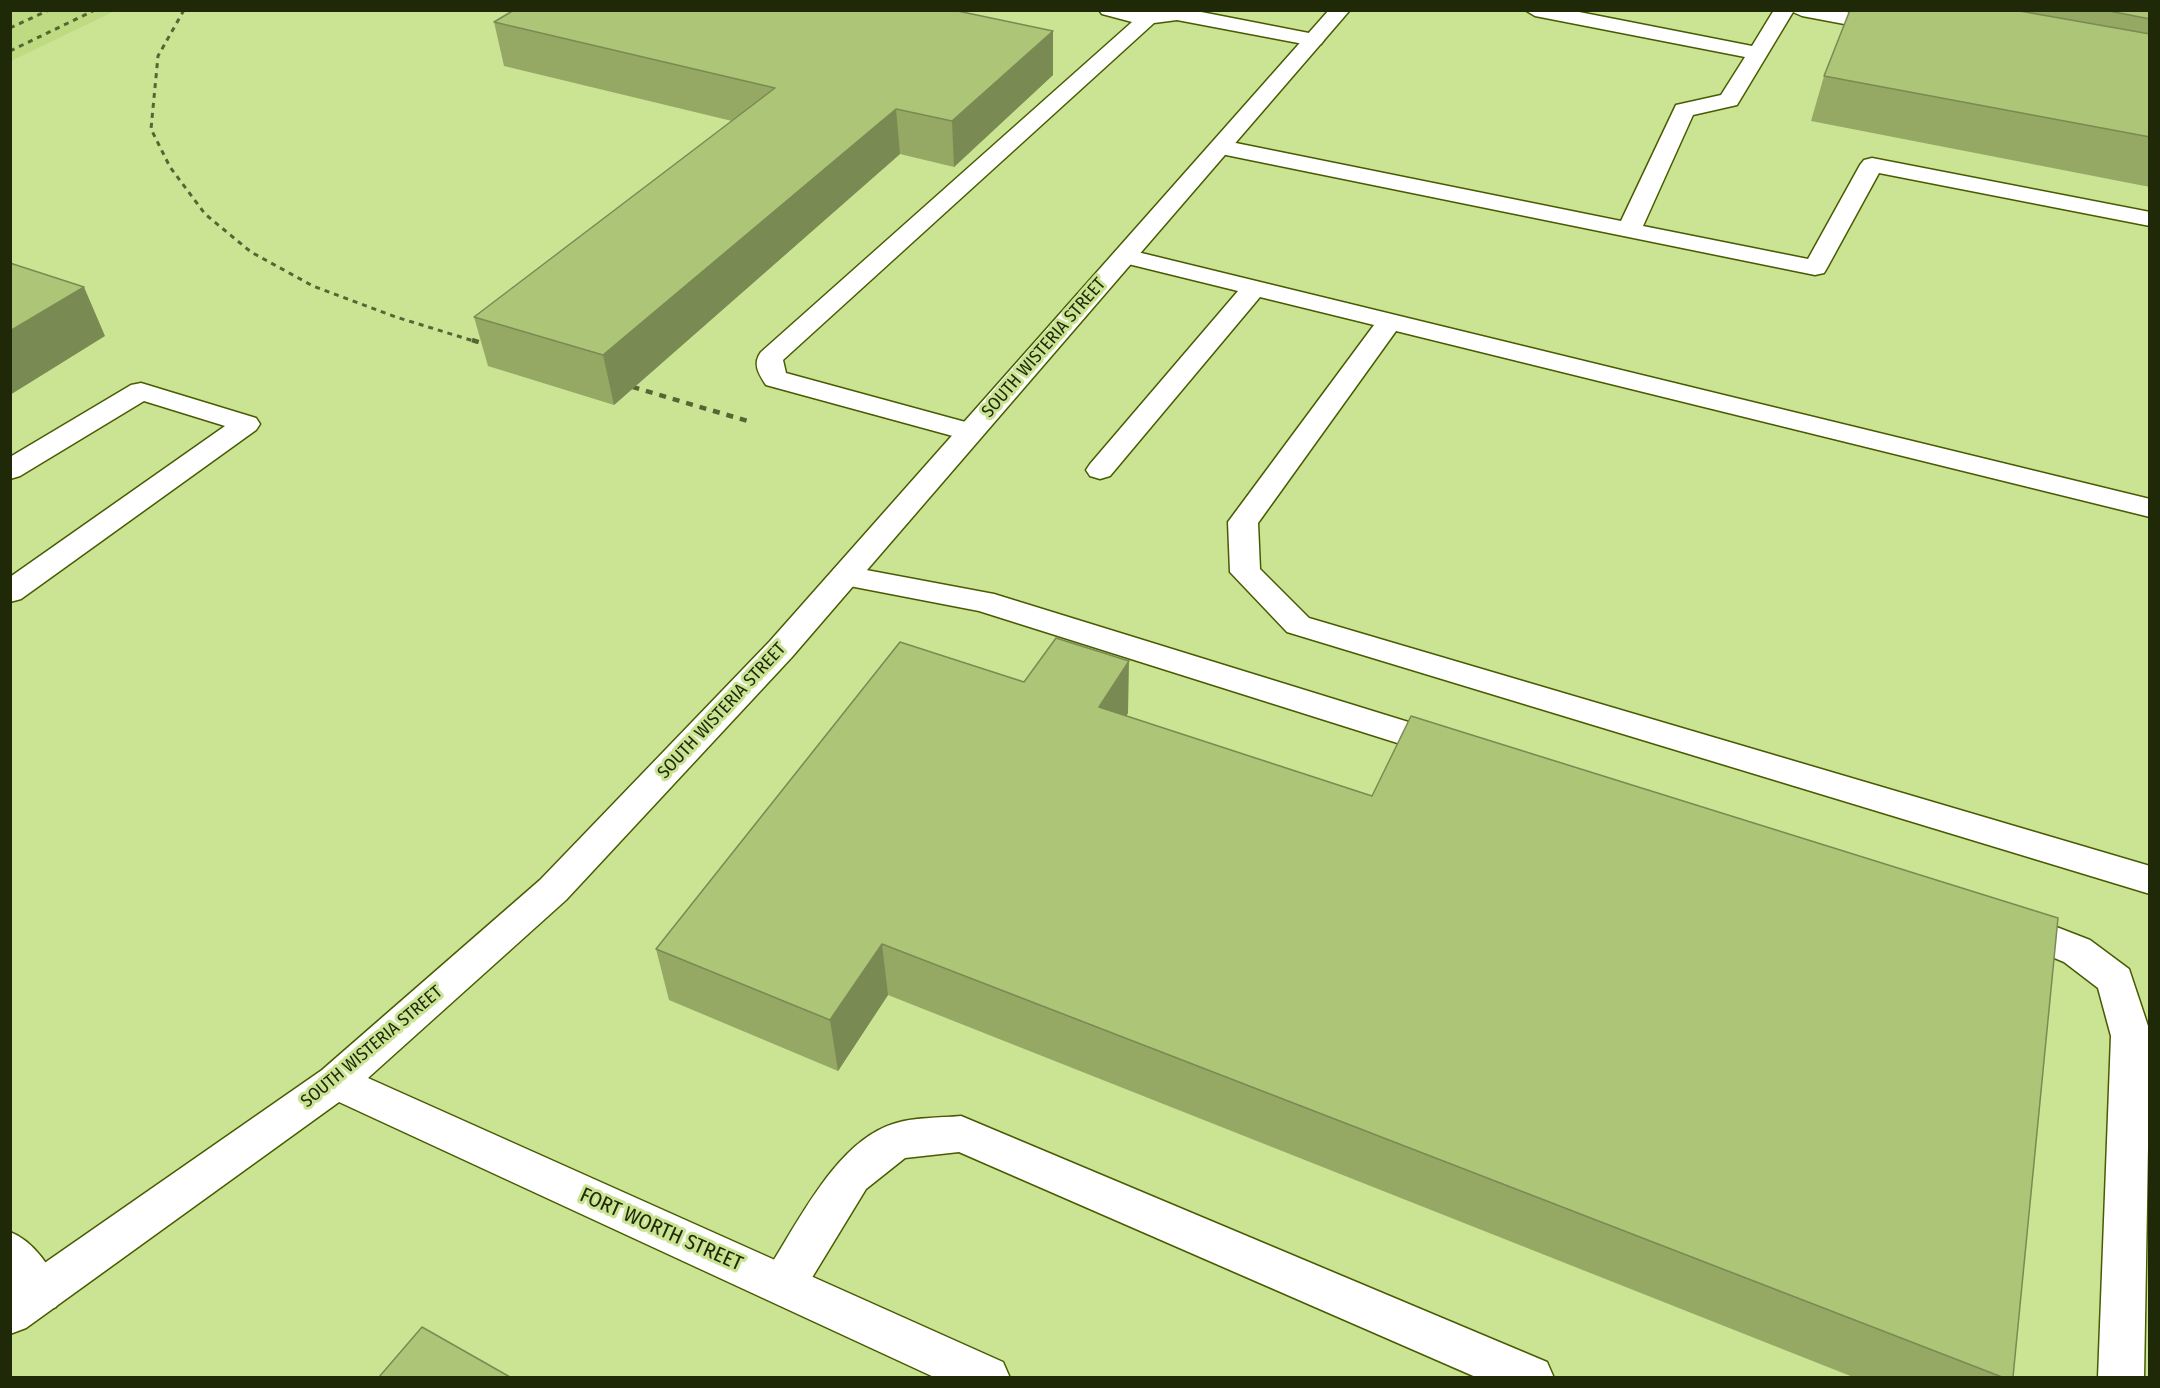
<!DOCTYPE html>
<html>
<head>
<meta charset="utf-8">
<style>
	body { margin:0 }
	#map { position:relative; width:2160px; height:1388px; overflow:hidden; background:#cae493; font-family:"Fira Sans Condensed",sans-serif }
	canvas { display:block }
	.frame { position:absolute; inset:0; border:12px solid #1f2807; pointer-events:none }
</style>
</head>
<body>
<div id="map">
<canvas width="2160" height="1388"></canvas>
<div class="frame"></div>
</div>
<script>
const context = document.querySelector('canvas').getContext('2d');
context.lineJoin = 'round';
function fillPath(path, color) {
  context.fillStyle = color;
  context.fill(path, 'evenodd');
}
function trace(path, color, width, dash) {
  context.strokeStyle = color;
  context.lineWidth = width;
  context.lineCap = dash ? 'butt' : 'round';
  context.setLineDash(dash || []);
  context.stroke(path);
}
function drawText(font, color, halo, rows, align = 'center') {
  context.font = font + ' "Fira Sans Condensed",sans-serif';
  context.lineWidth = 6;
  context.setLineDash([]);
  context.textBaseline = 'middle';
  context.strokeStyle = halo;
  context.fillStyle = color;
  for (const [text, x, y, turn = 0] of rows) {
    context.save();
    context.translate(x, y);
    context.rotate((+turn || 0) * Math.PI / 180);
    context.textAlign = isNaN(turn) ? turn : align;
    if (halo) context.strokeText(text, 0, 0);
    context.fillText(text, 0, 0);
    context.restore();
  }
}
fillPath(new Path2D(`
	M11,10H115V11L11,61Z`), '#bfdb82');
const service = new Path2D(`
	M1099,10H1191L1314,34L1321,36L1324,40L1321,44L1314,46L1177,20L1154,23L783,360L786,373L980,426L984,432L980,438L970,440L960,438L766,385C759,374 752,364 761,352L1132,22L1102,14Z
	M1525,10H1569L1752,46L1774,10H1837L1899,23L1902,27L1899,31L1892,33L1802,16L1793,12L1737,105L1693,115L1643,226L1808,259L1860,165L1864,160L1872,158L2150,212V226L1879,173L1827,268L1824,273L1815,275L1221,154L1213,152L1210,147L1213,142L1221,140L1621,221L1676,105L1721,95L1745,57L1535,16Z
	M1125,249L2150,499V517L1396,331L1258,523L1260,569L1309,618L2150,866V894L1287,632L1230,572L1228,522L1374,325L1260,297L1110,476L1100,479L1090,476L1086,470L1090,464L1238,291L1116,261L1113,256L1116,251Z
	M141,383L256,418L260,424L256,430L21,599L10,602V577L225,426L144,401L20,476L10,479V457L131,385Z
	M845,566L994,594L1457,737L1462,746L1457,755L1445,758L979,611L834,583L830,576L834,569Z
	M2015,911L2090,940L2129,969L2150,1032L2144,1378H2098L2111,1036L2098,988L2064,962L2002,936L1996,926L2002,916Z
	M961,1116L1547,1362L1554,1378H1478L959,1152L905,1158L866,1189L799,1299L783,1306L767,1299L761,1285L767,1271C798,1223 836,1142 893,1124C913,1117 939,1118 961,1116Z
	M10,1232C34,1241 52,1269 62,1292L56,1307L40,1313C1,1298 10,1267 10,1232Z`);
const tertiary = new Path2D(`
	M1329,10H1350L792,657L566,900L368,1078L1003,1362L1010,1378H936L339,1102L26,1328L10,1334V1287L322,1070L540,880L770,641Z`);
trace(service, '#485b00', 3);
trace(tertiary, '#485b00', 3);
fillPath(service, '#fff');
fillPath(tertiary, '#fff');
trace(new Path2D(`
	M184,10L158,56L151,129L170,167L205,214L251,252L313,286L396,317L477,342
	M10,28L49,10
	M10,51L95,10`), '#566534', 3, [5, 5]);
trace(new Path2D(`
	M472,340L498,348
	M619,383L751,422`), '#566534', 4.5, [7, 7]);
fillPath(new Path2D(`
	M1850,10H2150V187L1811,121L1824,76Z
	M494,22L1053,31V75L954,167L900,154L614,405L488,366L474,317L732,121L504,66Z
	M1024,682L1128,713L1126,716L2013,1377H1853L888,995L838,1071L669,1000L656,949Z`), '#95a965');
fillPath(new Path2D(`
	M1053,31V75L954,167L952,121Z
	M896,109L900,154L614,405L603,355Z
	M84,287L105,336L10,395V331Z
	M1129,661L1128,713L1099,759V707Z
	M882,944L888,995L838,1071L830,1020Z`), '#798a53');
const building = new Path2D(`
	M514,10H953L1053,31L952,121L896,109L603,355L474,317L775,88L494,22Z
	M1850,10H2014L2150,34V137L1824,76Z
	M2104,10H2150V19Z
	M10,263L84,287L10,331Z
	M1056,638L1129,661L1099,707L1372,796L1411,716L2058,918L2013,1377H2002L882,944L830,1020L656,949L900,642L1024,682Z
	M422,1327L510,1377H379Z`);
fillPath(building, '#adc576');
trace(building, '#798a53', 1.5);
drawText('18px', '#1f2807', '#cae493', [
	["SOUTH WISTERIA STREET",1044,348,-49],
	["SOUTH WISTERIA STREET",722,711,-47],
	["SOUTH WISTERIA STREET",372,1047,-40]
]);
drawText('21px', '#1f2807', '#cae493', [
	["FORT WORTH STREET",661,1230,24]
]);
</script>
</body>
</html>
